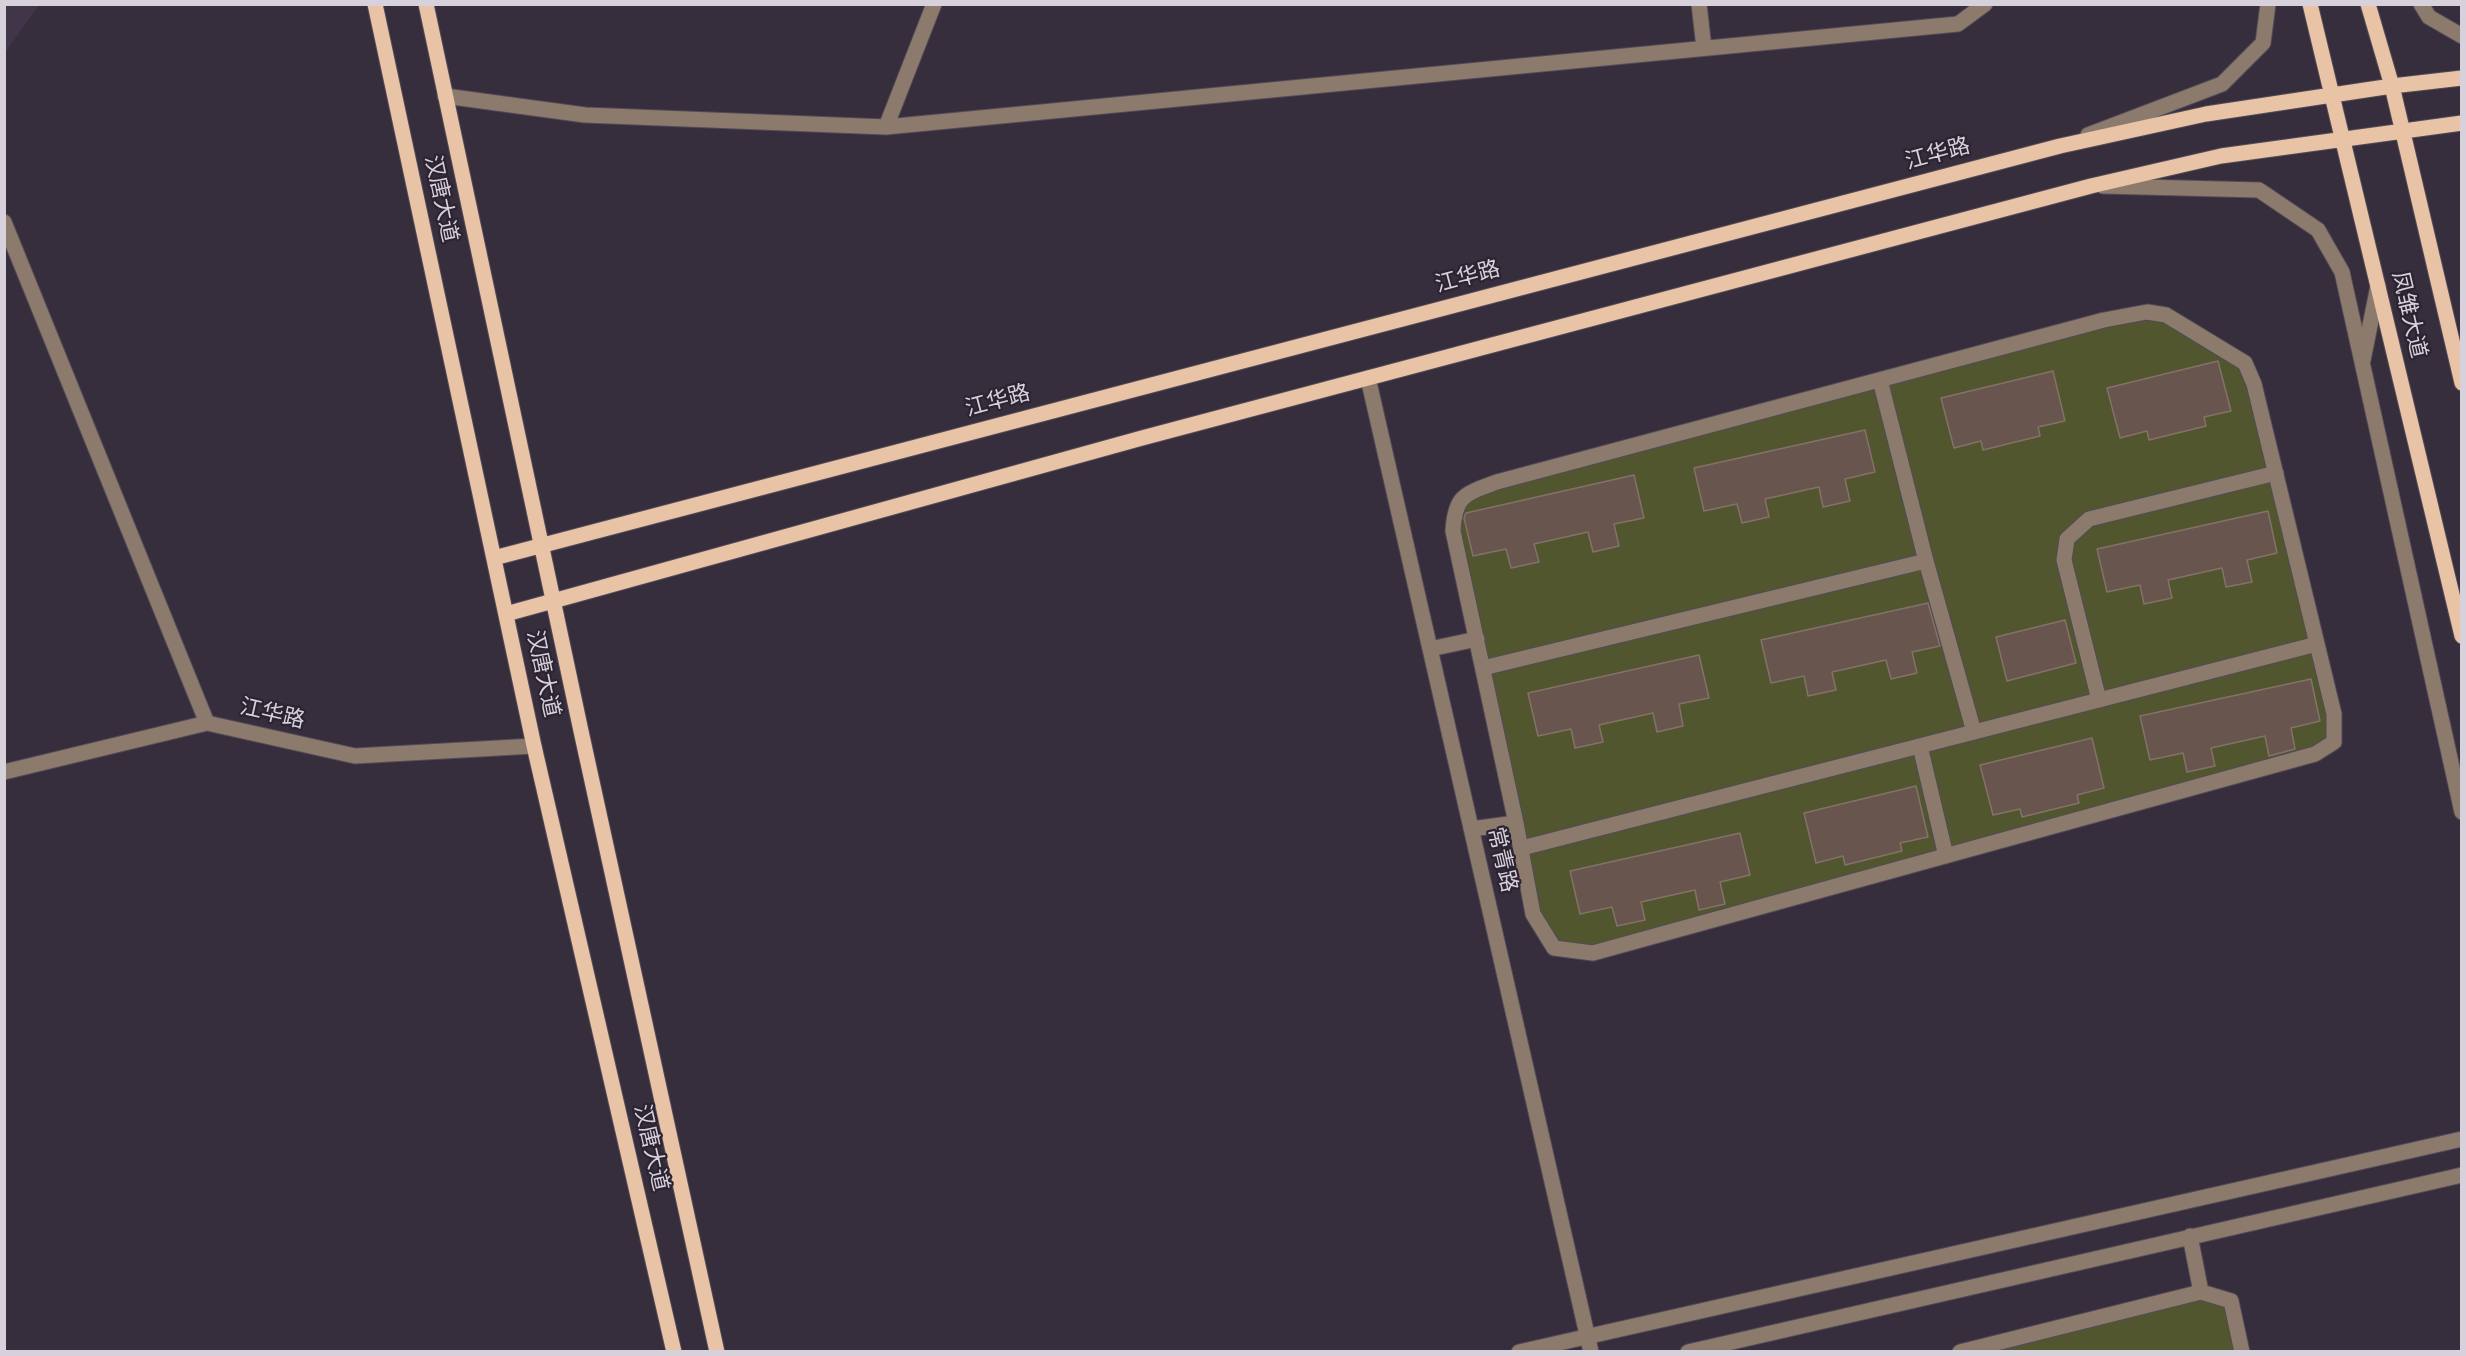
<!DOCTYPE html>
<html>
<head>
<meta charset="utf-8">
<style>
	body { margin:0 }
	#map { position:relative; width:2466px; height:1356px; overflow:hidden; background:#362e3c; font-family:"Titillium Web",sans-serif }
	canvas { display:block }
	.frame { position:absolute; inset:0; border:6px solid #d6d1da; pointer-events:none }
</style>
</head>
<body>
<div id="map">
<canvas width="2466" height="1356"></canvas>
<div class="frame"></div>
</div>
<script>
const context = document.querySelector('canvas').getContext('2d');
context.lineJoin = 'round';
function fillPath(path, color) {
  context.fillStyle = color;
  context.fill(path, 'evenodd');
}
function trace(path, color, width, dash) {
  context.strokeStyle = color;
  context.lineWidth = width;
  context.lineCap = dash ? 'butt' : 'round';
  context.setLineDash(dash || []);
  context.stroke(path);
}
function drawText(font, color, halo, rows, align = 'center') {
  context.font = font + ' "Titillium Web","Noto Sans SC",sans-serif';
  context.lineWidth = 4.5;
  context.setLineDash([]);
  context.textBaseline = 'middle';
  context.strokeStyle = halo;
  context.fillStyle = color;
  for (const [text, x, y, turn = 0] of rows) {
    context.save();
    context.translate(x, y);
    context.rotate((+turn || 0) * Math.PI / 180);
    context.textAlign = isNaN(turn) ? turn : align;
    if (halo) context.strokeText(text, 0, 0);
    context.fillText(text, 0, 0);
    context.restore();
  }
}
fillPath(new Path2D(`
	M5,4L39,5L5,53L4,5Z`), '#403549');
fillPath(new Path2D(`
	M2147,312L2245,363L2334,742L1593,953L1566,951L1533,914L1454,509L1469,492Z
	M2201,1292L2231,1301L2242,1352H1960Z`), '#51562f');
const building = new Path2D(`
	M2218,361L2231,411L2204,417L2206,426L2149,440L2147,431L2120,438L2107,388Z
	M2053,371L2065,421L2038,427L2040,436L1983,450L1981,441L1954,448L1941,398Z
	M1865,430L1875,472L1845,479L1850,501L1823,507L1819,487L1765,499L1769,517L1742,523L1737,504L1704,511L1694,468Z
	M1634,475L1644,518L1614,524L1619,546L1593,552L1588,532L1534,544L1539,562L1511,568L1506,549L1473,556L1464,518L1466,513Z
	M2268,511L2277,553L2247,560L2252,582L2226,587L2222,568L2168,580L2172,598L2144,604L2140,585L2107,592L2097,549Z
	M1928,603L1940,646L1912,652L1917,673L1891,679L1886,660L1832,672L1836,690L1808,696L1804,676L1771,683L1761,640Z
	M2065,620L2076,663L2007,681L1996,637Z
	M1699,655L1709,698L1679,704L1683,726L1657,732L1653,713L1599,725L1603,742L1575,748L1571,729L1538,736L1528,693Z
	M2311,679L2320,721L2291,728L2295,749L2269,756L2265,736L2211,748L2215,766L2187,772L2183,753L2150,760L2140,716Z
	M2092,738L2104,788L2077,795L2079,803L2022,817L2020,809L1993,815L1980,765Z
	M1916,786L1928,837L1900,843L1902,851L1845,865L1843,856L1816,863L1804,813Z
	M1740,833L1750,875L1720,882L1725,904L1699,910L1695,890L1641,902L1645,920L1617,926L1612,907L1580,914L1570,871Z`);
fillPath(building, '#68564e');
trace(building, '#847169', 1.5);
const minor = new Path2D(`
	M1699,4L1704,48
	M2421,4L2429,17L2462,36
	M445,96L585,115L886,127L1958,24L1985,4
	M886,127L934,4
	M2088,135L2222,84L2263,43L2268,4
	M2103,186L2259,190L2318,230L2342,272L2462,812
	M4,222L207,723
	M2363,360L2378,286
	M1368,378L1591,1352
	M1880,380L1926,561L1974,732
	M1430,649L1477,639
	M1483,668L1926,561
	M2099,700L2064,560L2067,539L2089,519L2276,473
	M1920,746L1946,856
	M4,772L207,723L355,756L534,746
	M1471,829L1516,823L1453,531C1455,495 1465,494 1497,482L2104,320L2147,312L2166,315L2245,363L2254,384L2334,714V742L2315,754L1593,953L1554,948L1533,914L1516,823
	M1522,848L2317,644
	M2190,1236L2201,1292
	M1519,1352L2462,1139
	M1688,1352L2462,1175
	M1960,1352L2201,1292L2231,1301L2242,1352`);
const major = new Path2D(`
	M375,4L534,746L674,1352
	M426,4L581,731L717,1352
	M2310,4L2462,636
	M2368,4L2392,86L2462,383
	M494,558L2060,146L2206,114L2392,86L2462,78
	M506,614L1142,438L2091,186L2221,156L2462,123`);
trace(minor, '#534b58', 17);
trace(major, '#534b58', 17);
trace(minor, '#8c7b6c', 15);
trace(major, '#e8c3a5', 15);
drawText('22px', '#d6d1da', '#2c2432', [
	["江华路",1938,155,-15],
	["汉唐大道",440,199,78],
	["江华路",1468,278,-15],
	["凤雏大道",2408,315,77],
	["江华路",998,402,-15],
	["汉唐大道",542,674,78],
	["江华路",272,715,13],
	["常青路",1501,860,77],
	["汉唐大道",650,1148,77]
]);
</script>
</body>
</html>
